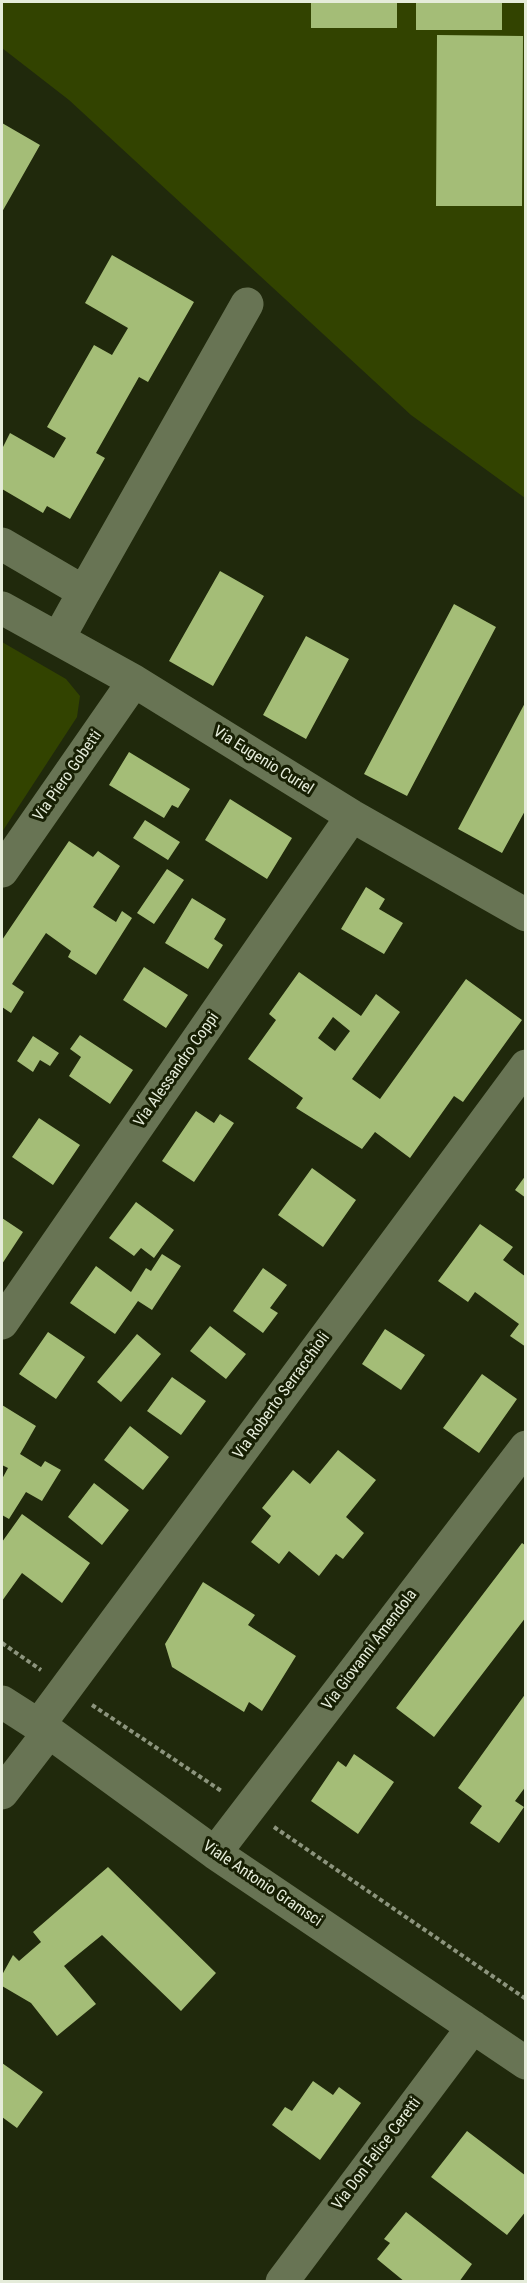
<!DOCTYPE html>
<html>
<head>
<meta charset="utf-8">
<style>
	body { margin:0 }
	#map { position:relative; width:527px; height:2283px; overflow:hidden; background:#20290c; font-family:"Roboto Condensed",sans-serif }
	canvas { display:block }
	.frame { position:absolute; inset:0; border:3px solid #e5ecda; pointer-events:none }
</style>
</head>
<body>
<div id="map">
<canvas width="527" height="2283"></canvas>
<div class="frame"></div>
</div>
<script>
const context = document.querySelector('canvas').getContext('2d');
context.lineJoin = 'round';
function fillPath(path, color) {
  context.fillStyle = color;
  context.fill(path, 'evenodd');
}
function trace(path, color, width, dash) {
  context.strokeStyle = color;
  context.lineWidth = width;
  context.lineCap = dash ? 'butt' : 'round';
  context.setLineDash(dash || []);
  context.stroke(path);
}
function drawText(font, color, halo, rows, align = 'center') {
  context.font = font + ' "Roboto Condensed",sans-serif';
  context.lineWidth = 6;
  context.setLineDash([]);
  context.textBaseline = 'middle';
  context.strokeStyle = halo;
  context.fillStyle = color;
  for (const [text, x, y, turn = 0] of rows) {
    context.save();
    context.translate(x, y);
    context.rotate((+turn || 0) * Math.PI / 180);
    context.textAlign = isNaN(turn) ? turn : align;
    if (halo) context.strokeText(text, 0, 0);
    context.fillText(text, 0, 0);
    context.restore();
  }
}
fillPath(new Path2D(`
	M2,2H525V498L411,415L69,100L2,48Z
	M2,642L66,679L80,696L77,717L2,832Z`), '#324300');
fillPath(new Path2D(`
	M311,2H397V28H311Z
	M416,2H502V30H416Z
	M437,35L523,36L522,206H436Z
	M2,123L40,145L2,212Z
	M112,255L194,302L148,382L139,377L96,453L105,458L70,519L47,506L43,513L2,489V449L10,433L54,458L66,438L47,427L94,345L112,355L128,328L85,303Z
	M220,571L264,596L213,686L169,661Z
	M454,604L496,627L407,796L364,774Z
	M306,636L349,659L306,739L263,715Z
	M526,701V809L502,853L458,829Z
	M129,752L190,789L178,808L172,805L164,818L109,785Z
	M230,799L292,838L267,879L205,840Z
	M145,820L180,842L168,860L133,838Z
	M69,841L93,857L98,851L120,866L93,907L116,922L122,911L132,918L96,975L68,957L71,951L46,933L12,984L24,992L11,1013L2,1007V940Z
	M167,869L184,880L154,924L137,913Z
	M366,887L385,899L379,909L403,923L384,954L341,929Z
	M192,898L226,919L214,939L223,945L208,969L165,943Z
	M144,967L188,995L166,1028L123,1000Z
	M299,972L361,1016L376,994L400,1012L352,1079L380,1099L466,979L522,1020L463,1102L454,1096L410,1158L375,1132L362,1149L296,1108L303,1098L248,1059L276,1020L269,1014ZM333,1017L350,1031L335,1051L318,1038Z
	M80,1035L133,1070L110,1104L69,1076L81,1057L70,1049Z
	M33,1036L59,1053L50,1066L40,1060L33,1072L17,1061Z
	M196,1111L214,1123L220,1114L234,1123L194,1182L162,1161Z
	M39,1118L80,1145L53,1185L12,1157Z
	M312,1168L356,1200L323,1247L278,1215Z
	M526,1175V1198L515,1190Z
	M136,1202L174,1230L154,1258L141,1248L134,1256L109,1238Z
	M2,1218L23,1232L2,1264Z
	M480,1224L513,1247L503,1260L526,1277V1347L510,1336L519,1324L475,1292L468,1302L438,1281Z
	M162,1254L181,1266L152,1310L138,1301L115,1334L70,1303L96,1266L131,1292L146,1268L151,1271Z
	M263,1268L287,1285L270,1308L278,1313L263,1333L233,1311Z
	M210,1326L246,1354L226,1379L190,1351Z
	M385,1329L425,1355L401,1390L362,1364Z
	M48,1332L85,1357L56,1399L19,1374Z
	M137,1334L161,1354L121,1402L97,1382Z
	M482,1374L517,1399L479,1453L443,1428Z
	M172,1377L206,1401L181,1435L147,1411Z
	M2,1405L36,1426L20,1454L41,1467L45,1461L61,1470L42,1501L26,1492L9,1519L2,1515V1479L8,1468L2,1465Z
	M130,1426L169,1457L143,1490L104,1460Z
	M338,1450L376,1480L346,1517L364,1533L343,1559L336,1554L319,1576L289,1551L279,1564L251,1542L271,1516L262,1508L293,1470L310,1484Z
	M94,1483L129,1510L102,1545L68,1517Z
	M22,1514L90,1563L62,1603L22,1573L2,1601V1542Z
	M522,1543L526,1546V1617L434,1737L396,1708Z
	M203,1582L255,1615L248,1625L296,1656L262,1711L249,1702L244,1712L172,1667L165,1644Z
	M526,1693V1786L515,1801L524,1807L499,1843L470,1823L482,1806L458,1788Z
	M354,1754L394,1782L358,1834L311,1801L338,1761L346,1767Z
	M108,1867L216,1973L181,2011L102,1935L64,1966L96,2004L57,2036L31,2003L2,1986V1975L13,1955L19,1961L41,1942L33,1932Z
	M2,2063L43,2092L17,2128L2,2117Z
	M313,2081L333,2095L339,2087L361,2103L320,2160L272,2125L285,2107L292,2111Z
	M467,2131L526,2176V2211L507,2235L431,2177Z
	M406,2212L472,2264L459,2282H405L377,2259L390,2243L384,2239Z`), '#a4bd77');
trace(new Path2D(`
	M2,1643L41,1670
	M92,1705L223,1792
	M274,1827L526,1999`), '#8c947d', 4, [4.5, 3]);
trace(new Path2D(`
	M2,544L84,592L247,304
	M2,608L134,681L352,816L526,915
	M58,639L84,592
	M2,871L134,681
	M2,1323L352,816
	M2,1702L49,1732L215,1853L526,2063
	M38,1726L526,1066
	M2,1793L49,1732
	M215,1853L526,1447
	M282,2282L473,2027`), '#687454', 33);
drawText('16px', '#e5ecda', '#171f03', [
	["Via Eugenio Curiel",263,761,32],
	["Via Piero Gobetti",68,776,-55],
	["Via Alessandro Coppi",177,1070,-55],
	["Via Roberto Serracchioli",282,1396,-54],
	["Via Giovanni Amendola",370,1650,-53],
	["Viale Antonio Gramsci",262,1884,34],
	["Via Don Felice Ceretti",377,2154,-53]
]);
</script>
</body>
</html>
